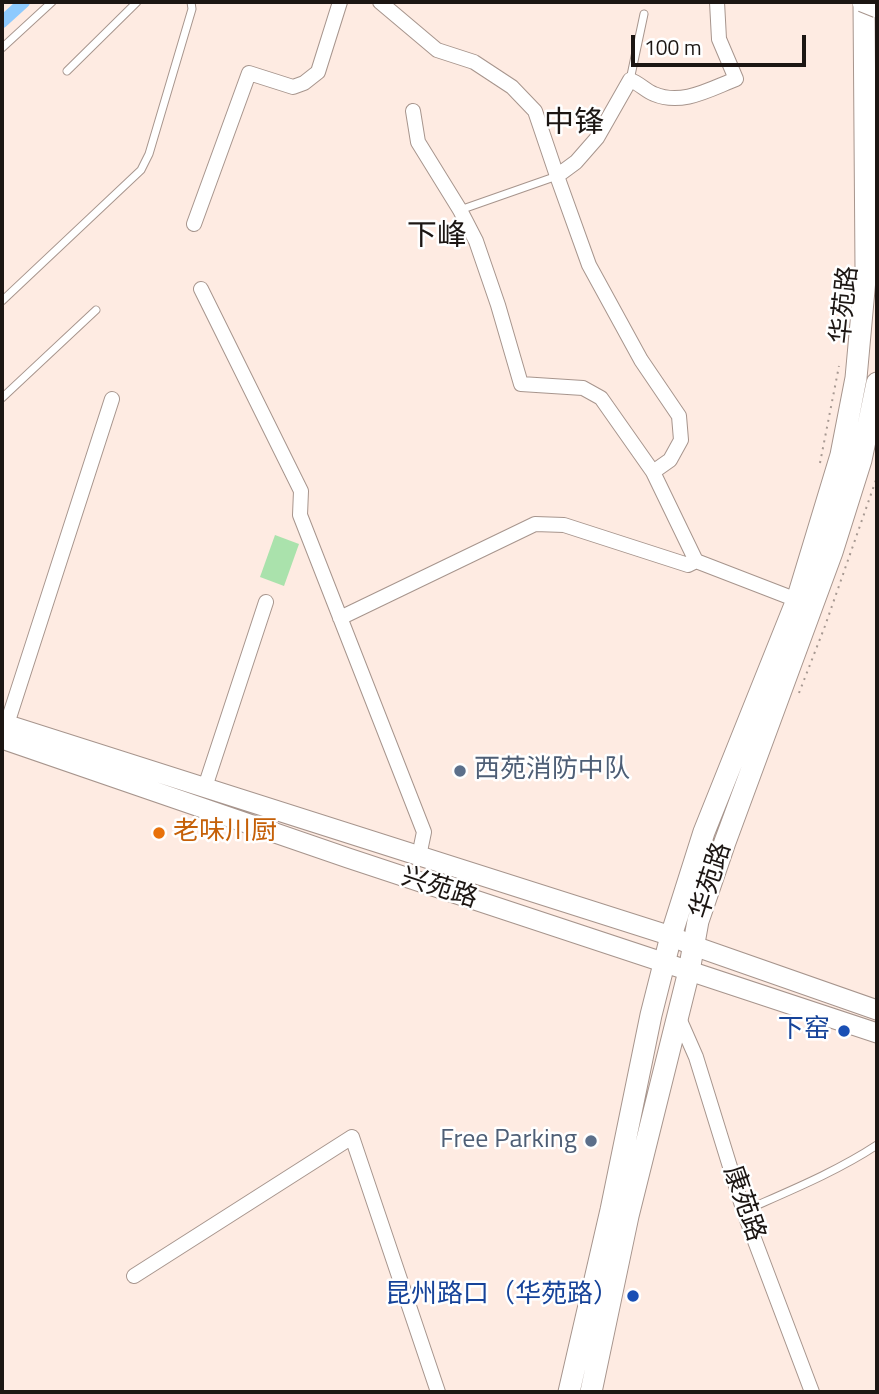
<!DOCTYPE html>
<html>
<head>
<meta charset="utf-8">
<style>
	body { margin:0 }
	#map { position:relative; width:879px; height:1394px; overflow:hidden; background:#feebe2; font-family:"Titillium Web",sans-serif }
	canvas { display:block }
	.frame { position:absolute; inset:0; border:4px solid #1c1613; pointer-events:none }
	.scale { position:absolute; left:631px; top:35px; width:175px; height:32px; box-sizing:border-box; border:4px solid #1c1613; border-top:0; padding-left:9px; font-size:21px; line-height:24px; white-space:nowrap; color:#1c1613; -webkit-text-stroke:5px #fff; paint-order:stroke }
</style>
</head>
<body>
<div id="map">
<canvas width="879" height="1394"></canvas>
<div class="frame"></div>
<div class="scale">100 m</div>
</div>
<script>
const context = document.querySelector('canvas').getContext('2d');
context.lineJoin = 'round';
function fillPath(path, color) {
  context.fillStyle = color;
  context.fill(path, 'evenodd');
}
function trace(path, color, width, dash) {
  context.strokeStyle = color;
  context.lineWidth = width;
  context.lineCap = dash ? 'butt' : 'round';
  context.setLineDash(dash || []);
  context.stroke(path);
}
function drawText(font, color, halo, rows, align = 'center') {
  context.font = font + ' "Titillium Web","Noto Sans SC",sans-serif';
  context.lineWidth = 5;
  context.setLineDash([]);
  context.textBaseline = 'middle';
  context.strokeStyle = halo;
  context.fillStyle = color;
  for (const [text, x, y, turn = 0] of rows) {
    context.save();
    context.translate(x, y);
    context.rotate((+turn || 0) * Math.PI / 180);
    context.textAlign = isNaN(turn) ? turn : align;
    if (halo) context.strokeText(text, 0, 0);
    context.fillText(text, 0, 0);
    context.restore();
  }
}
fillPath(new Path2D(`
	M275,535L299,544L284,586L260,577Z`), '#aae2ac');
trace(new Path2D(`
	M2,22L24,2`), '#8ecafe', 12);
const lane = new Path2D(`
	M2,48L52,2
	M67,71L137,2
	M630,80L644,14
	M460,210L557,176
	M2,301L141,170L149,154L192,9L191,2
	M2,398L96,310
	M744,1211C789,1191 836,1172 877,1145`);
const street = new Path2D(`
	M380,2L437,50L474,62L512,87L535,111L557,176L589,265L641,360L679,416L681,440L670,460L653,472L696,561L797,600
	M413,111L418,142L460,210L476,241L498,305L521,384L583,388L601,398L653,472
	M557,176L576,162L597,138L630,80C639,83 646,91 654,94C682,106 710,89 736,79L719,39L717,2
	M194,224L249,73L293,87L304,83L318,72L340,2
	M201,289L301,491L300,515L424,832L419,856
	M340,618L535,524L564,525L688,565L696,561
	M7,724L112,399
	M205,787L266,602
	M678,1016L696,1057L744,1212L812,1392
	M134,1276L352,1137L438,1392`);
const secondary = new Path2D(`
	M2,723L671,936L694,946L877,1010
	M2,739L348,858L877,1033`);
const primary = new Path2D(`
	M569,1392L611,1210L651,1015L671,936L704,832L797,600L841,455L856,378L866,268L864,2
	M591,1392L628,1216L689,971L698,921L725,842L832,552L861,460L877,383`);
trace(lane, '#a7958d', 9);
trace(street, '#a7958d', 16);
trace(secondary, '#a7958d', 21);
trace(primary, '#a7958d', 23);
trace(new Path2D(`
	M820,463L839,366
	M799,693L825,626L877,477`), '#a79992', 2, [2, 5]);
trace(lane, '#fff', 7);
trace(street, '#fff', 14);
trace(secondary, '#fff', 19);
trace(primary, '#fff', 21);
const secondaryBridge = new Path2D(`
	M862,2L877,8`);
trace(secondaryBridge, '#a7958d', 21, []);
trace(secondaryBridge, '#fff', 19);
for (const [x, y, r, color] of [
	[460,771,7,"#5c6f8a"],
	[159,833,7,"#e8710a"],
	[844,1031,7,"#1a4fb4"],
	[591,1141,7,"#5c6f8a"],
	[633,1296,7,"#1a4fb4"]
]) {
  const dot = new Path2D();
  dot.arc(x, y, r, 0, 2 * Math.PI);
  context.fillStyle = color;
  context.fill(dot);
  trace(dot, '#fff', 2.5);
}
drawText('26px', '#1c1613', '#fff', [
	["华苑路",846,305,-84],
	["华苑路",712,881,-72],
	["兴苑路",439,889,18],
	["康苑路",743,1204,71]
]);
drawText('26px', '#4e5e75', '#fff', [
	["西苑消防中队",474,771],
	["Free Parking",577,1141,"right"]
], 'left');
drawText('26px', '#c56008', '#fff', [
	["老味川厨",173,833]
], 'left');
drawText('26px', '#164399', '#fff', [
	["下窑",830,1031],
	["昆州路口（华苑路）",619,1296]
], 'right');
drawText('30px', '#1c1613', '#fff', [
	["中锋",574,125],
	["下峰",437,238]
]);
</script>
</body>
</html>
